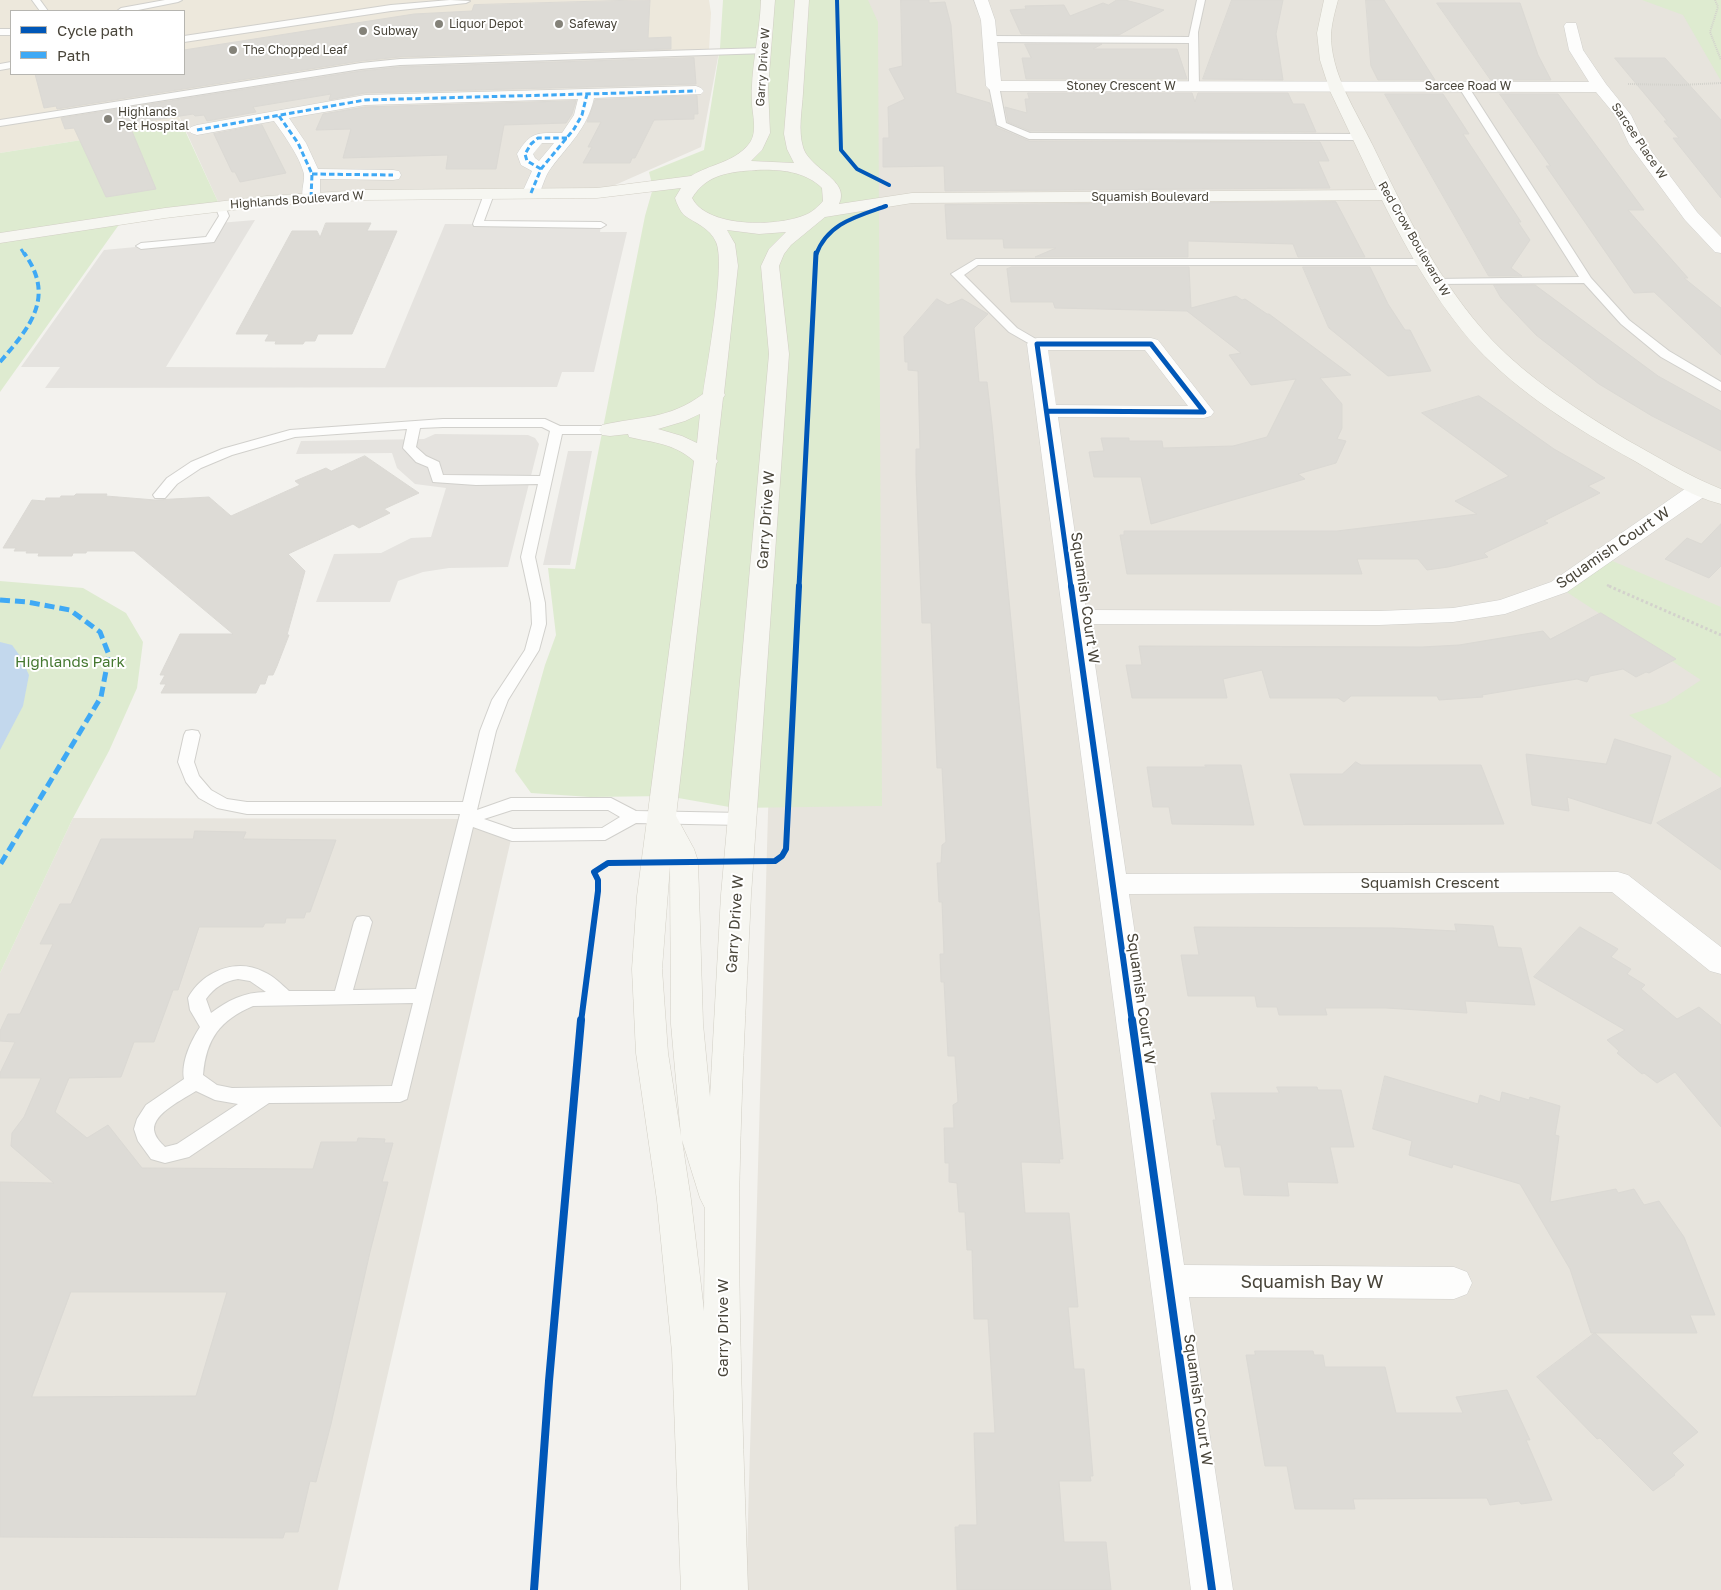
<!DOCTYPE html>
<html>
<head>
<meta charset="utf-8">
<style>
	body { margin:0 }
	#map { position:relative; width:1721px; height:1590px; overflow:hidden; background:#f3f2ee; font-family:"Golos Text",sans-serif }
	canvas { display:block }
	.legend { position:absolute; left:10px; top:10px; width:175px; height:65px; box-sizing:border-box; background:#fff; border:1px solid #b6b5b0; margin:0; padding:6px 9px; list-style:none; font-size:15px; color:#49453a }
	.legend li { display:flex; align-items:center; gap:10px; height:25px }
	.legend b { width:25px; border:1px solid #b6b5b0 }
</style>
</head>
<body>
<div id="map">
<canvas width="1721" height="1590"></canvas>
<ul class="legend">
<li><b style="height:6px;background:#0057b8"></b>Cycle path</li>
<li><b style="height:6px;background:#3fa9f5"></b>Path</li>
</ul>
</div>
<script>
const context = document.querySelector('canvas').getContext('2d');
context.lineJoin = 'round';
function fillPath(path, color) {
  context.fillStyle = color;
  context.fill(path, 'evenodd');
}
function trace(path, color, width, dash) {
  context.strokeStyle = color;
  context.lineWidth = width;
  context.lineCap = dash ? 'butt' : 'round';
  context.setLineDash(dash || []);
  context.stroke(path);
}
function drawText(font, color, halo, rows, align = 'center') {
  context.font = font + ' "Golos Text",sans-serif';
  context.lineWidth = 4;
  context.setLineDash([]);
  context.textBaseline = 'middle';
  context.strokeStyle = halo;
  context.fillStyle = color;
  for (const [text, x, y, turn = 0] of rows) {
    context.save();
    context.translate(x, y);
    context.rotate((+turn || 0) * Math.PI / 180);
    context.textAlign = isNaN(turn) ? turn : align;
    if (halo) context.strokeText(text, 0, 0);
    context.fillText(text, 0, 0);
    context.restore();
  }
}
fillPath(new Path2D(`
	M802,0H1721V1590H746L768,813Z
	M719,52L701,147L597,193L489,194L220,206L170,96L361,66Z
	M73,818L467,819L512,835L338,1590H0V973Z`), '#e7e4dd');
fillPath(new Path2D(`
	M0,0H709L711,13L709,51L400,62L170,97L182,124L0,153ZM11,11H184V74H11Z`), '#ede8dc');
fillPath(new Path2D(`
	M723,0H868L878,22L882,806L735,808L667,796L590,797L531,793L515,771L545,665L556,635L548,568L575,569L645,216L653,188L649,172L704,150L720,48Z
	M1642,0H1721V81L1683,15Z
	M182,124L220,206L123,219L0,392V153Z
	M1603,557L1721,607V778L1629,715L1666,703L1701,680L1559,587Z
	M0,581L83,588L126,613L143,642L137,688L109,751L73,818L0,973Z`), '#deebd0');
fillPath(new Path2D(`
	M255,220L166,367L385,368L445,224L601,225L600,232H627L594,372H562L557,387L45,388L60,367H21L104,250L210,240L219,223Z
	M435,434L528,435L535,438L539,444L508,567L449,568L423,572L398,581L390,602H316L334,554L381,553L411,538L431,537L446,488L415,484L397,468L392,453L296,454L301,441L424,439Z
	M568,451H592L570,565H543Z`), '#e5e3df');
fillPath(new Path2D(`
	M0,642L12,645L20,656L29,675L23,706L0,750Z`), '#c3d8ed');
const building = new Path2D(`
	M650,0L648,38L671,37V49L400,57L361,61L57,109L56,106L44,108L35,74H184V50L414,14L472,11L474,5Z
	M901,0H929V3L945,2L951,25L956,93L990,103L996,127L1029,141L1320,142L1329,161H1318L1330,188L945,191L944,166L883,167V138H889L888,107L905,99L889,69L902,66Z
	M1117,0H1125L1164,10L1119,35L1021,34L1010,10L1026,9L1025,6L1064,5L1070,16L1103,3L1108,5Z
	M1232,0H1283L1276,34L1283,80L1203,79Z
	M1366,0H1384L1435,80H1378L1371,66Z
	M1437,3H1520L1538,55L1551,80H1491Z
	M1025,44H1102L1093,49H1177L1187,79H1026L1022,58H1031Z
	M694,58L696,84L365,93L329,100L331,94L253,107L256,112L207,121L204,115L195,116L193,114L129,124L156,189L113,196L106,197L74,128L65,129L61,118L361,71L400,67Z
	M1615,58H1665L1721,120V198L1673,138H1679L1664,121H1667Z
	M1028,93H1192L1195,102L1198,93H1288L1293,104H1304L1316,132L1030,131L1008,122L1005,107L1027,113L1025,99H1029Z
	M1385,94H1443L1469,134H1463L1521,222H1518L1530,240L1511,268L1522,276H1489Z
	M1500,94H1558L1644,210H1628L1688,278H1684L1721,308V355L1654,292L1634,293L1546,166H1550Z
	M697,96L698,114H694V119L654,120L635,158H632L630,163H583L592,147H588L601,122H587L595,100Z
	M576,101L572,114L566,123L504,125L496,169H446L448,155L343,158L351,129L316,130L323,114L365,107Z
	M262,125L286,173L240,182L235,172H232L214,134Z
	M1336,202L1365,257H1298L1293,244L1188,241V257H1035L1056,248H1004L1003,239H947L945,205Z
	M326,223H371L367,231H397L352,334H318L315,341H305L303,344H275L276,341H265L269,334H236L292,231H317L320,237Z
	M1012,267H1189L1191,308L1236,296L1242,300L1245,299L1267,314H1269L1351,375L1320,378L1342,404V428L1337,439L1346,441L1336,463L1298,474L1305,479L1151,524L1141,477H1094L1089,452L1104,451L1101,438H1129V441H1162L1163,448L1233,446L1267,437L1296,379L1251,385L1229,355L1241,353L1187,311L1055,308L1053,302H1011L1007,269Z
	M1303,267H1370L1388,304L1405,330H1410L1431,371L1388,376L1329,328Z
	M1494,285H1535L1658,376L1721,411V451L1652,416L1599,384L1536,335L1501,298Z
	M937,299L948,305L962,299L988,314L974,328L979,382H987L992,424L1063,1159H1059L1060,1163L1021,1162L1025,1213H1069L1078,1307H1068L1074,1369H1084L1093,1476H1090L1091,1481H1059L1064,1542H1106L1111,1590H957L955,1527H959V1525H977L974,1433H995L988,1319H974L972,1250H967L965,1212H959L957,1183L949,1182V1163H945L944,1128H954L953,1105L958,1102L955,1056H948L944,982H941L940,954H944L942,902H939L937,863H941L942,845L946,842L942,768H937L931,623H922L916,474V449H920L918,371L908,370V362H905L904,337Z
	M1479,396L1554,449L1605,478L1588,486L1600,493L1544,521L1548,523L1484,553L1488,557L1448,567L1427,570L1418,559H1357L1362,574H1127L1120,535H1124V531H1337L1477,514L1455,501L1509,476L1422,413Z
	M365,456L419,493L384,509L390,513L359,528L353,524L288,554L305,571L287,635H289L277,666L273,675H268L265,684H260L256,693H161L166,684H160L165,675H160L180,634H233L134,551H87L86,553H73L72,556H38L39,553H26L27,551H14L16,548H3L32,500L45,501L46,498H60L61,496H74L76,494H107L106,496L155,500L209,497L231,516L300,485L295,481L326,468L331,471Z
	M1721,524V566L1709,578L1665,559L1687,538L1701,544Z
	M1601,613L1676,659L1649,673L1646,672L1636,677L1623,669L1590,676L1587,682L1577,679L1482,695L1483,697L1439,700L1437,696H1351L1344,702L1338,698H1270L1262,670L1223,679L1227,698H1132L1126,665H1142L1139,646L1422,647L1459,645L1543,631L1550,639Z
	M1615,739L1671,756L1651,824L1567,797L1569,811L1532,805L1526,754L1606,764Z
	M1356,762L1361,765H1481L1504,824L1304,825L1290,774H1342Z
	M1205,765H1241L1254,825L1172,824L1169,807H1153L1147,767H1206Z
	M1721,788V870L1657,823Z
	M195,831L246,832L243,839L336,840L310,912H306L304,918H286L285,923H265L263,927H199L178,990H173L154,1042H134L121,1077L69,1078L55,1112L87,1138L108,1125L142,1168L313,1169L321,1142H357L358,1138L385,1139L384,1143H393L382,1182H388L370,1252L331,1424L316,1482L310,1481L298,1532H285L283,1538L0,1537V1182L54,1183L11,1146L12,1133L24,1117L41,1078H0V1073L15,1042L0,1041V1031L8,1014H20L53,944H40L60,904H71L101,839H193ZM71,1292H227L196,1396L32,1397Z
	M1455,924L1493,926L1498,947L1521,948L1535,1005L1465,1001L1467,1013L1386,1008H1325L1327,1015H1279L1277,1007H1257L1255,996H1188L1181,955H1199L1194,927L1393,928L1456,931Z
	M1580,927L1618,949L1611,957L1631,969L1627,974L1645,985L1641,989L1677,1019L1699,1007L1721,1025V1127L1675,1072L1657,1083L1644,1073L1642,1074L1617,1053L1619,1051L1607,1040L1625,1030L1534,977Z
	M1385,1076L1478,1104L1480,1095L1500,1102L1502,1092L1529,1100L1530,1097L1560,1106L1555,1135L1559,1136L1550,1202L1616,1189L1618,1193L1634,1189L1644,1205L1659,1201L1684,1237L1715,1315H1690L1697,1333H1591L1570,1269L1520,1184L1453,1164L1452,1168L1409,1155L1412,1141L1373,1129Z
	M1277,1087H1317L1318,1090H1341L1354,1147H1330L1338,1183L1287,1182L1289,1196L1244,1195L1240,1167H1225L1221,1145H1217L1213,1120H1216L1211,1093H1279Z
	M1595,1333L1698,1432L1672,1453L1684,1465L1674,1474L1675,1475L1653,1491L1600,1438L1597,1439L1537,1377Z
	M1255,1351H1313L1314,1355H1323L1325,1367H1385L1396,1413H1463L1456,1397L1507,1390L1530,1440H1526L1552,1500L1521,1504L1519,1501L1490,1505L1487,1498L1353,1499L1355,1509H1295L1287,1466H1265L1246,1355H1255Z`);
fillPath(building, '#dddbd6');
trace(building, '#dbd9d4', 1);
const lane = new Path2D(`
	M32,0H40L48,11H40Z
	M165,0H182L178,2L133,11H117L121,8Z
	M450,0L470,1L466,3L391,11L184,42V36L391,5Z
	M1197,0H1205L1198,32L1199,86L1194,89L1189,86V43L990,42L986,39L990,36L1189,37Z
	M0,29H11V35H0Z
	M764,48L768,51L767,53L400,65L361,69L0,126V120L361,63L400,59Z
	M11,62V68L0,70V64Z
	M994,83L999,86L1006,123L1030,133L1360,134L1365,137L1360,140L1029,139L997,125L989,86Z
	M1463,83L1468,86L1591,278L1629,320L1669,351L1721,382V391L1661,357L1621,324L1584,283L1433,284L1431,282L1433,280L1437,279L1579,277L1458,86Z
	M489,191L494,194L484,221L601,222L606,225L601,228L474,226L473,224L484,194Z
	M220,203L224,204L229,216L214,242L141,249L136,246L141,243L206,237L219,216L215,206Z
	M976,259H1426L1431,262L1426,265H978L964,275L1017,328L1041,342L1043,344L1037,348L1009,332L951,274Z
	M443,419H545L560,426H610L616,430L610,434H562L535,557L545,603L546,624L539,650L508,700L496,731L477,810L511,798H611L636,811L743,813L749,815L751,819L749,823L743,825L636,823L605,840L512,841L473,827L407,1099L400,1102L269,1103L189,1157L165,1163L151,1159L138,1141L134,1129L137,1119L146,1105L184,1079C181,1062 191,1041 200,1027L190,1010L188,998C202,972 236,957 264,972C274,976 281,984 289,991H335L354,922L357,917L363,916L369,917L372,922L353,990L416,989L460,814H247L217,808L199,798L186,782L178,762L184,735L186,731L192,730L198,731L200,735L194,762L199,776L211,790L227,799L247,802H463L480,731L492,700L525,650L532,624L531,603L521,557L538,484L476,485L433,482L428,467L416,462L403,448L407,429L295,437L232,455L201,468L177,484L165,498H155L153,495L167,478L191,462L222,449L290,430ZM443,427H542L550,431L540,476L443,475L439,462L426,456L416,447L420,428ZM512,810H608L620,817L602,828L513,829L484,819ZM238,979L250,981L266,992C244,992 227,1001 211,1013L206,999C214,988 224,981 238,979ZM413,1003L392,1086L232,1088L217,1085L203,1075C206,1039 220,1020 253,1006ZM196,1091L215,1100L238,1104L177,1144L165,1147C160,1142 155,1137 154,1130C153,1113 184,1099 196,1091Z`);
const street = new Path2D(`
	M974,0H988L995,20L1001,81L1589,82L1569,50L1564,26L1566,23H1576L1583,50L1606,84L1631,115L1643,140L1697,212L1721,237V253L1715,252L1685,220L1629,144L1616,116L1596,92L994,91L989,89L986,86L981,20Z
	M696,86L701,88L704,91L701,94L594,98C587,129 569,144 551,168C544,177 543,188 537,197L531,198L525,197L522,193L532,171L521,165L517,154C531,131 537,133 562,133L574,115L578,99L365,105L289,118L306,143L318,169L393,170L399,171L401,175L399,179L393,180L320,179V198L317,202L311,203L305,202C299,194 305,183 304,174C300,157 284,135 274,121L197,135L191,133L189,130L191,127L197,125L365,95ZM542,143H554L539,161L535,158L533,154Z
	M1037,338H1151L1158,340L1214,412L1211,416L1204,418L1058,417L1086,610L1379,611L1453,608L1500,600L1551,582L1692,484L1700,482L1708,484L1711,489L1708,494L1567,592L1505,614L1453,622L1379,625L1089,624L1126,874L1618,872L1628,875L1721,947V974L1710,971L1612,892L1129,894L1184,1265L1454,1267L1467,1272L1472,1283L1467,1294L1454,1299L1189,1297L1233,1590H1191L1027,344L1030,340ZM1048,350H1145L1188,406L1056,405Z`);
const secondary = new Path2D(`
	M761,0H775L768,88L770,133L762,150L751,161L794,163L787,149L784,134L795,0H809C807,31 805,62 803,93C802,110 798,130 803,147C809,169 851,180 839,204L912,193L1377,190L1330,91L1320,60L1317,33L1324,0H1338C1335,11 1332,22 1331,33C1330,73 1356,111 1373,146C1406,214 1439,283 1491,339C1530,380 1579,411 1627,440C1658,457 1688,476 1721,489V504C1689,496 1661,476 1633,460C1577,429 1520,394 1476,347C1437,303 1408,252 1382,200L912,203L825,217L791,245L784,254L779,266L789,354L751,895C746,1002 740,1109 739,1216C739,1341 744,1465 748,1590H681L672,1352L657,1200L636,1053L632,969L637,896L694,461C673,443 655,443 629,437L628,434L610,436L602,435L599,430L602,425C641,416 668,420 703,394C707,365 726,263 716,242C710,228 695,223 684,215C680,211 677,204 675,198L681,188L597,198L364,200L267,206L165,218L0,243V233L165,208L267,196L364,190L597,188L691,176C710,164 733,163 748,145C758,134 753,118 752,104C750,69 760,35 761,0ZM756,170C779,169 805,171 822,188L823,201C819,206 811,213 805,215C777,227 707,228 692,198C707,174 729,172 756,170ZM727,230L759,234L786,232L769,249L761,266L769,354L721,895L710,1097L703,1024L698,861L694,849L676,816L716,464L718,461L716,459L723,398L725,395L724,393L738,266L735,244ZM700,414L697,443L682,436L658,429L685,421ZM670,866L671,1024L681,1136L668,1053L662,969ZM682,1140L700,1198L705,1208L704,1311L691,1200Z`);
trace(lane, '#d1d0cc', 2);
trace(street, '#d1d0cc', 1);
trace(secondary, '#d2cfc5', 1);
trace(new Path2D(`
	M1715,0L1718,7L1710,32L1721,60
	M1628,84L1680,85L1721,83`), '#d3d2cc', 2, [1, 1]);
trace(new Path2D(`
	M1607,585L1611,587`), '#d3d2cc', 2.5, [2, 2]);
trace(new Path2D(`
	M1609,586L1721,635`), '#d3d2cc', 3, [2.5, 2.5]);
fillPath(lane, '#fdfdfc');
fillPath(street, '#fdfdfc');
fillPath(secondary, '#f6f6f1');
trace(new Path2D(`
	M279,116L298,143L312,174L311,198
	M197,130L365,100L696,91
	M541,169L527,161L525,154L531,144L538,138H567
	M312,174L393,175
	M531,193L541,169L574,129L582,115L587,94
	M21,249L25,255`), '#3fa9f5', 3, [5.5, 3]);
trace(new Path2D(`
	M0,362C30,327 56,297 24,253`), '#3fa9f5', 4, [8, 4]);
trace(new Path2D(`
	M0,600L27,602L70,610L100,632L109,655L101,697L0,865`), '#3fa9f5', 5, [10, 5]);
trace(new Path2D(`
	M837,0L841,150L857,169L889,185
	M816,255C827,223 858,216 886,206`), '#0057b8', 4);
trace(new Path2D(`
	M1048,411L1204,412L1151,344H1037L1071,587
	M799,587L816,253`), '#0057b8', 5);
trace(new Path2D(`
	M1071,586L1132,1022
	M581,1022L598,891V880L594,872L608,863L775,861L782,856L786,849L799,586`), '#0057b8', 6);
trace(new Path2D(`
	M1132,1020L1212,1590
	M534,1590L549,1381L581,1020`), '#0057b8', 8);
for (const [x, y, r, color] of [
	[439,24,5,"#848279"],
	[559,24,5,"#848279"],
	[363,31,5,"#848279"],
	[233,50,5,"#848279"],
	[108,119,5,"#848279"]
]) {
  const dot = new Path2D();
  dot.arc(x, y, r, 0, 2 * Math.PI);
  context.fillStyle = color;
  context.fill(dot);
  trace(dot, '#fff', 2);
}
drawText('12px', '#49453a', '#fff', [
	["Liquor Depot",449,24],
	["Safeway",569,24],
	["Subway",373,31],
	["The Chopped Leaf",243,50],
	["Highlands",118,112],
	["Pet Hospital",118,126]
], 'left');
drawText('12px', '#49453a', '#fff', [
	["Garry Drive W",763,67,-86],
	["Stoney Crescent W",1121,86],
	["Sarcee Road W",1468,86],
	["Sarcee Place W",1639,141,56],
	["Squamish Boulevard",1150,197],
	["Highlands Boulevard W",297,200,-4],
	["Red Crow Boulevard W",1414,239,60]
]);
drawText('15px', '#49453a', '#fff', [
	["Garry Drive W",766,520,-86],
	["Squamish Court W",1613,548,-34],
	["Squamish Court W",1085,598,82],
	["Squamish Crescent",1430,883],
	["Garry Drive W",735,924,-86],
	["Squamish Court W",1141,999,82],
	["Garry Drive W",723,1328,-90],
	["Squamish Court W",1198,1400,82]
]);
drawText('15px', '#457830', '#fff', [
	["Highlands Park",70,662]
]);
drawText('18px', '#49453a', '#fff', [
	["Squamish Bay W",1312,1282]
]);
</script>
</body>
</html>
